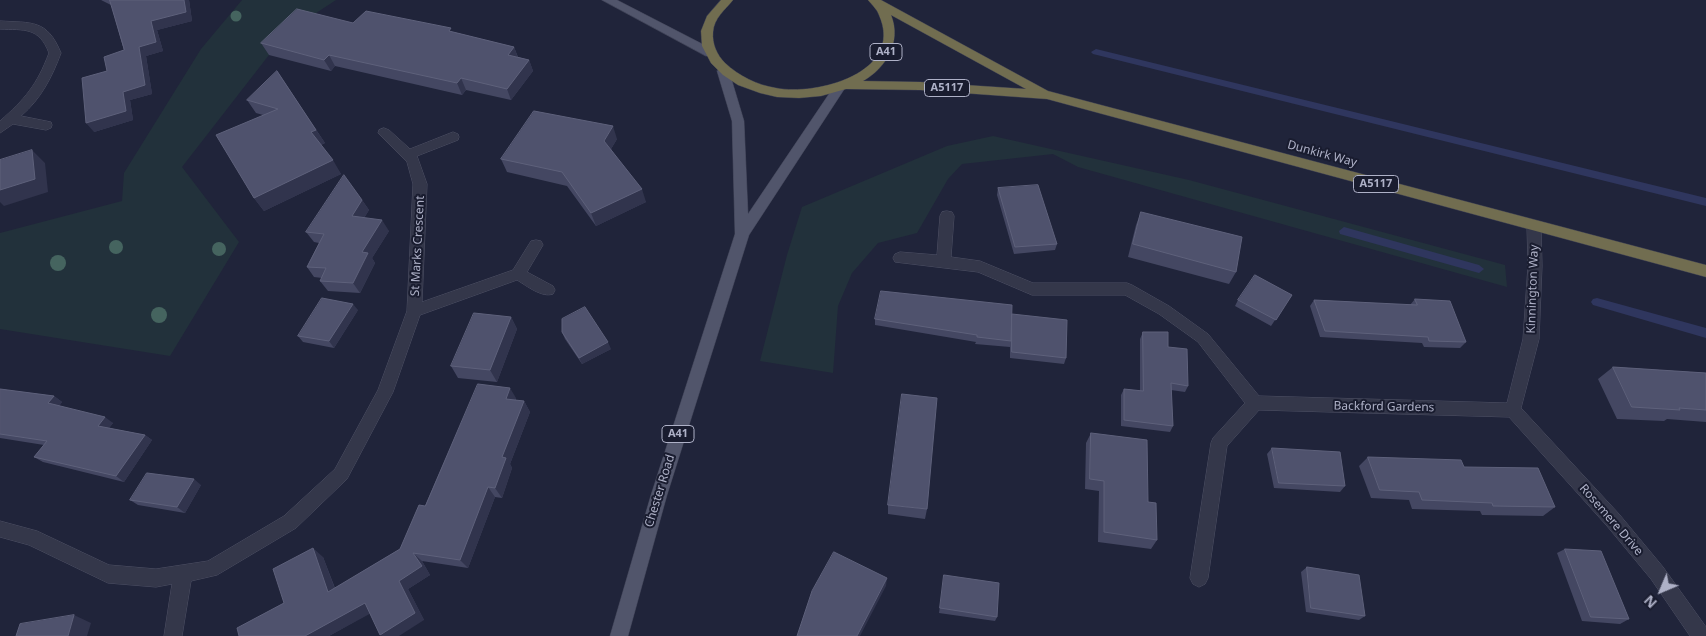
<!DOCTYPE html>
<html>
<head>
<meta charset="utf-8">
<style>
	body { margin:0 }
	#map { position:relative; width:1706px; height:636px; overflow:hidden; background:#20243a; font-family:"Noto Sans",sans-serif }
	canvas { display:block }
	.north { position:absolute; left:1636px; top:566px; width:50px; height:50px; -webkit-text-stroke:4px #191c2f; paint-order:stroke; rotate:225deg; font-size:14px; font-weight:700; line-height:20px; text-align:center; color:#aeb1c7 }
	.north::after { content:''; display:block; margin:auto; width:18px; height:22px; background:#aeb1c7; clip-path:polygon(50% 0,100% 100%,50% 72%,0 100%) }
</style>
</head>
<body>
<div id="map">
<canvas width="1706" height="636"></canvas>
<div class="north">N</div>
</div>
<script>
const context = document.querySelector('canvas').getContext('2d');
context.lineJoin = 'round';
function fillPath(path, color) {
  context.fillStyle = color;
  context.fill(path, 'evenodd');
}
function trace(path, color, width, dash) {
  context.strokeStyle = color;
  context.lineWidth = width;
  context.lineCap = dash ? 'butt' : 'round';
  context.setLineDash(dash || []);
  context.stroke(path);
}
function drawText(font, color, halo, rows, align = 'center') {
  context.font = font + ' "Noto Sans",sans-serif';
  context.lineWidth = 4;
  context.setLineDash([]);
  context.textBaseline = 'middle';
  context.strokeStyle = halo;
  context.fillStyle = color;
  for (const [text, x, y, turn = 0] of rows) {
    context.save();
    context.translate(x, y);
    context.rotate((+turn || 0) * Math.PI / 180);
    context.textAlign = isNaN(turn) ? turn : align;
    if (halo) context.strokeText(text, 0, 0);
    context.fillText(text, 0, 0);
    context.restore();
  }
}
fillPath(new Path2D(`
	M242,0H336L304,21L269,55L182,167L239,242L170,356L0,329V233L122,201L124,173L201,49Z
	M993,136L1189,180L1505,265L1507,287L1078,167L1053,154L962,164L948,179L917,233L878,243L852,273L838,306L833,373L760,361L787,255L802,207L947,146Z`), '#22313b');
fillPath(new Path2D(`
	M1096,49L1706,198V206L1093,54L1091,52Z
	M1344,227L1479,265L1484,269L1479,273L1340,234L1339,231Z
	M1597,298L1706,328V338L1593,305L1591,302L1593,299Z`), '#2f365e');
const street = new Path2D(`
	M0,21C32,23 47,19 61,53C52,77 41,99 21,116L51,122L52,125L51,128L46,130L13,124L0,133V121C25,99 37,85 49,53C39,27 25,30 0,29Z
	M384,128L389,130L410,149L453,132L458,134L459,137L458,140L417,156L427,184L422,302L513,270L531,241L536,240L541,241L543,245L527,272L553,286L555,290L553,294C542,298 527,286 517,280L420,315L393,392L347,479L296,528L217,575L191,581L182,636H164L172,584L156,587L108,583L29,545L0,537V521L37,531L109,565L156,569L208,561L284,516L335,469L378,390L407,311L413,184L407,162L378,133L379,130Z
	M947,211L952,212L954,216L951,257L980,261L1033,283H1127L1132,285L1169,306L1208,334L1259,396L1507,403L1523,339L1528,266L1527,226L1529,222L1534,221L1539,222L1541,226L1542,266L1539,339L1521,408L1619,514L1663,567L1706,627V636H1690L1651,579L1607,526L1509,417L1259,410L1227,446L1208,578L1205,584L1199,587L1193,584L1190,578L1211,443L1213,438L1245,403L1198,342L1159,314L1125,295H1032L978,272L895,262L893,258L895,254L900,252L937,255L940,216L942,212Z`);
const primary = new Path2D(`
	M602,0H617L714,50L716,53L714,56H706Z
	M723,67L729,71L744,121L748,214L835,85L839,84L845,88L749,235L667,495L628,636H610L651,495L735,234L732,121L717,71Z`);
const highway = new Path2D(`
	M721,0H733C725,10 714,18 713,32C712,44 717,55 725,63C739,76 757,85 776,88C816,96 905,73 879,15C877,9 872,5 868,0H881L1048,91L1706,265V277L1047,99L920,90L846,89L821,96L799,98L777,97L760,93L738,85L723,75L711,63L702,46L701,31L707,16ZM891,15L1026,89L920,82L863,81C886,68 902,42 891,15Z`);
trace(street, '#4e5165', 1);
trace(primary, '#3d4054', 1);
trace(highway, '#3b3e52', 1);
fillPath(street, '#34374a');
fillPath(primary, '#51556b');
fillPath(highway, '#716d50');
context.fillStyle = '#45645f';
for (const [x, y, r] of [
	[236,16,5.5],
	[116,247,7],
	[219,249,7],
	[58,263,8],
	[159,315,8]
]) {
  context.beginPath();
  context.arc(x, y, r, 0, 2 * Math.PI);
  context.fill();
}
fillPath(new Path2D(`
	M101,0H189L192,21L157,30L163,51L146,56L152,94L130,100L133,120L94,132L107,71L124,50L111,5Z
	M353,23L453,32L514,47L518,57L529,60L533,71L511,100L466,90L462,95L335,66L331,71L269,55L261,43Z
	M277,71L325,143L321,145L341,174L264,211L254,198L263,115L256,113L247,100Z
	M617,139L611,149L646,202L596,226L567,186L507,172L501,159Z
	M998,188L1057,244L1055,250L1014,254L997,195Z
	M362,200L369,210L364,218L389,231L372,258L375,263L360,293L328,291L320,281L322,278L314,277L307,267L319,243L314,242L306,232Z
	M1141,212L1236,272L1229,284L1128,257L1136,225Z
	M1292,295L1271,326L1235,306L1238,300Z
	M1415,299L1466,342L1460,348L1424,347L1422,343L1320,337L1310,306L1314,300L1410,305Z
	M358,310L334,348L303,342L298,336Z
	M1012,315L1066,358L1064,364L1010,358V344V347L975,344L976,342L875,325V319Z
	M511,317L517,329L497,382L458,378L451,366Z
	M562,332L611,349L582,364L565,339Z
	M1143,332L1168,347L1188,386L1185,392L1171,390L1173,426L1170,432L1121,426V395L1124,389L1140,391V339Z
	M1613,367L1706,373V422L1667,419L1664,421L1617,419L1598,379Z
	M0,389L54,396L62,402L59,406L113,423L109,428L145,435L152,440L124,482L43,462L34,457L44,445L0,438Z
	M516,398V400L524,401L530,412L510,464L512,468L502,498L495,497L468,568L422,561L430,575L408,589L424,620L370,613L329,636H239L284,603L323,557L335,588L400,549L425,506Z
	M1091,433L1148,502L1157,540L1151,549L1098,542L1099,491L1085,489L1086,443Z
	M1272,448L1345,486L1340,492L1274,488L1267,454Z
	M1368,457L1464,467L1555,507L1543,516L1482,515L1480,511L1412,509L1409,500L1371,498L1359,466Z
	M201,485L185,513L138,505L130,500Z
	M888,505L927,509L925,519L888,514Z
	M1565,549L1629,619L1620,624L1582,621L1557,553Z
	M1307,567L1365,616L1359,620L1306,612L1301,572Z
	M944,575L997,617L995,621L939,613Z`), '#444762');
fillPath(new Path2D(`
	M184,0H189L192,21L157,30L163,51L146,56L152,94L130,100L133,120L94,132L86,123L123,92L139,47L151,21Z
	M514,47L518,58L508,55Z
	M329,55L335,66L331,71L324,60Z
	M529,60L533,71L511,100L507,89Z
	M461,78L466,90L462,95L457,83Z
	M613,126L617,139L608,154L604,141Z
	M316,130L325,143L320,145L311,132Z
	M32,150L45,163L48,192L4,206L0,202V190Z
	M333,160L341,174L264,211L254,198Z
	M642,189L646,202L596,226L591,213Z
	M362,200L369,210L359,226L352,216Z
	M382,220L389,231L372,258L375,263L360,293L353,283L362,252Z
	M353,304L358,310L334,348L329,341Z
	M511,317L517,329L497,382L490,370Z
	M608,342L611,349L582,364L579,358Z
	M510,388L516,398L512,409L506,399Z
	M54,396L62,402L57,409L48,403Z
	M524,401L530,412L510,464L512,468L502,498L495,488L502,457Z
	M105,417L113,423L106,432L98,426Z
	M145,435L152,440L124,482L116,476Z
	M194,479L201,485L185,513L177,507Z
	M488,487L495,497L468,568L460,560Z
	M313,548L323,557L339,600L328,592Z
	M413,553L422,561L430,575L408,589L424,620L399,636H382L380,635L399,581Z
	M887,578L886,586L860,636H857Z
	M365,603L375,611L329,636H305Z
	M74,615L91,623L87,636H68Z`), '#31344d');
const building = new Path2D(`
	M110,0H184L186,12L151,21L156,42L139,47L145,85L123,92L126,111L86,123L82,78L107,71L104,57L124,50Z
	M297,9L353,23L366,11L451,28L449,31L514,47L508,55L529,60L507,89L461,78L457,83L329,55L324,60L261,43Z
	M277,71L316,130L311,132L333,160L254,198L216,135L278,109L247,100Z
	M534,111L613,126L604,141L642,189L591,213L562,172L501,159Z
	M32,150L35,179L0,190V160Z
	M344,175L362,200L352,216L382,220L362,252L368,253L353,283L320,281L326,268L307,267L324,234L306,232Z
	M1038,185L1057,244L1015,247L998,188Z
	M1141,212L1242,237L1236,272L1133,244Z
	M1255,275L1292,295L1276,320L1238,300Z
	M881,291L1012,305L1011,341L977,337V335L875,319Z
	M322,298L353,304L329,341L298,336Z
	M1415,299L1450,301L1466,342L1429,341L1428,337L1325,331L1314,300L1417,305Z
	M585,307L608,342L579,358L562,332V319Z
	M474,313L511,317L490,370L451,366Z
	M1012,314L1067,320L1066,358L1012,352Z
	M1143,332H1168V347L1187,349L1188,386L1171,383L1173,426L1124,420V389L1143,391Z
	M1613,367L1706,373V410L1679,408L1680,410L1632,407Z
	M478,384L510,388L506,399L524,401L502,457L506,458L495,488L488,487L460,560L413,553L422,566L399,581L415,613L380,635L365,603L305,636H239L237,628L284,603L273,569L313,548L328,592L400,549L419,505L425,506Z
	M0,389L54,396L48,403L105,417L98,426L145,435L116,476L34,457L47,441L0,434Z
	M902,394L937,398L927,509L888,505Z
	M1091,433L1147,440L1148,502L1156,503L1157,540L1104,532V481L1090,479Z
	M1272,448L1340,452L1345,486L1279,483Z
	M1368,457L1461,460L1464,467L1538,468L1555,507L1493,506L1492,503L1422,500L1419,492L1380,490Z
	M147,473L194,479L177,507L130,500Z
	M1565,549L1601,551L1629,619L1591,617Z
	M834,552L887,578L857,636H797L812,591Z
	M1307,567L1359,575L1365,616L1311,608Z
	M944,575L999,583L997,617L940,608Z
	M74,615L68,636H16L20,624Z`);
fillPath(building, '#4f526d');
trace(building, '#5e617b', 1);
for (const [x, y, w] of [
	[886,52,32],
	[947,88,45],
	[1376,184,45],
	[678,434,32]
]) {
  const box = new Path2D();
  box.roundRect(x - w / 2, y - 8.5, w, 17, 4);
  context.fillStyle = '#191c2f';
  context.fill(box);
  trace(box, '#aeb1c7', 1);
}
drawText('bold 11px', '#aeb1c7', null, [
	["A41",886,52],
	["A5117",947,88],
	["A5117",1376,184],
	["A41",678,434]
]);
drawText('12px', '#aeb1c7', '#191c2f', [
	["Dunkirk Way",1322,154,15],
	["St Marks Crescent",418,246,-87],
	["Kinnington Way",1533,289,-88],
	["Backford Gardens",1384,407,1],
	["Chester Road",660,491,-73],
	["Rosemere Drive",1611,520,49]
]);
</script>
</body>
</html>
